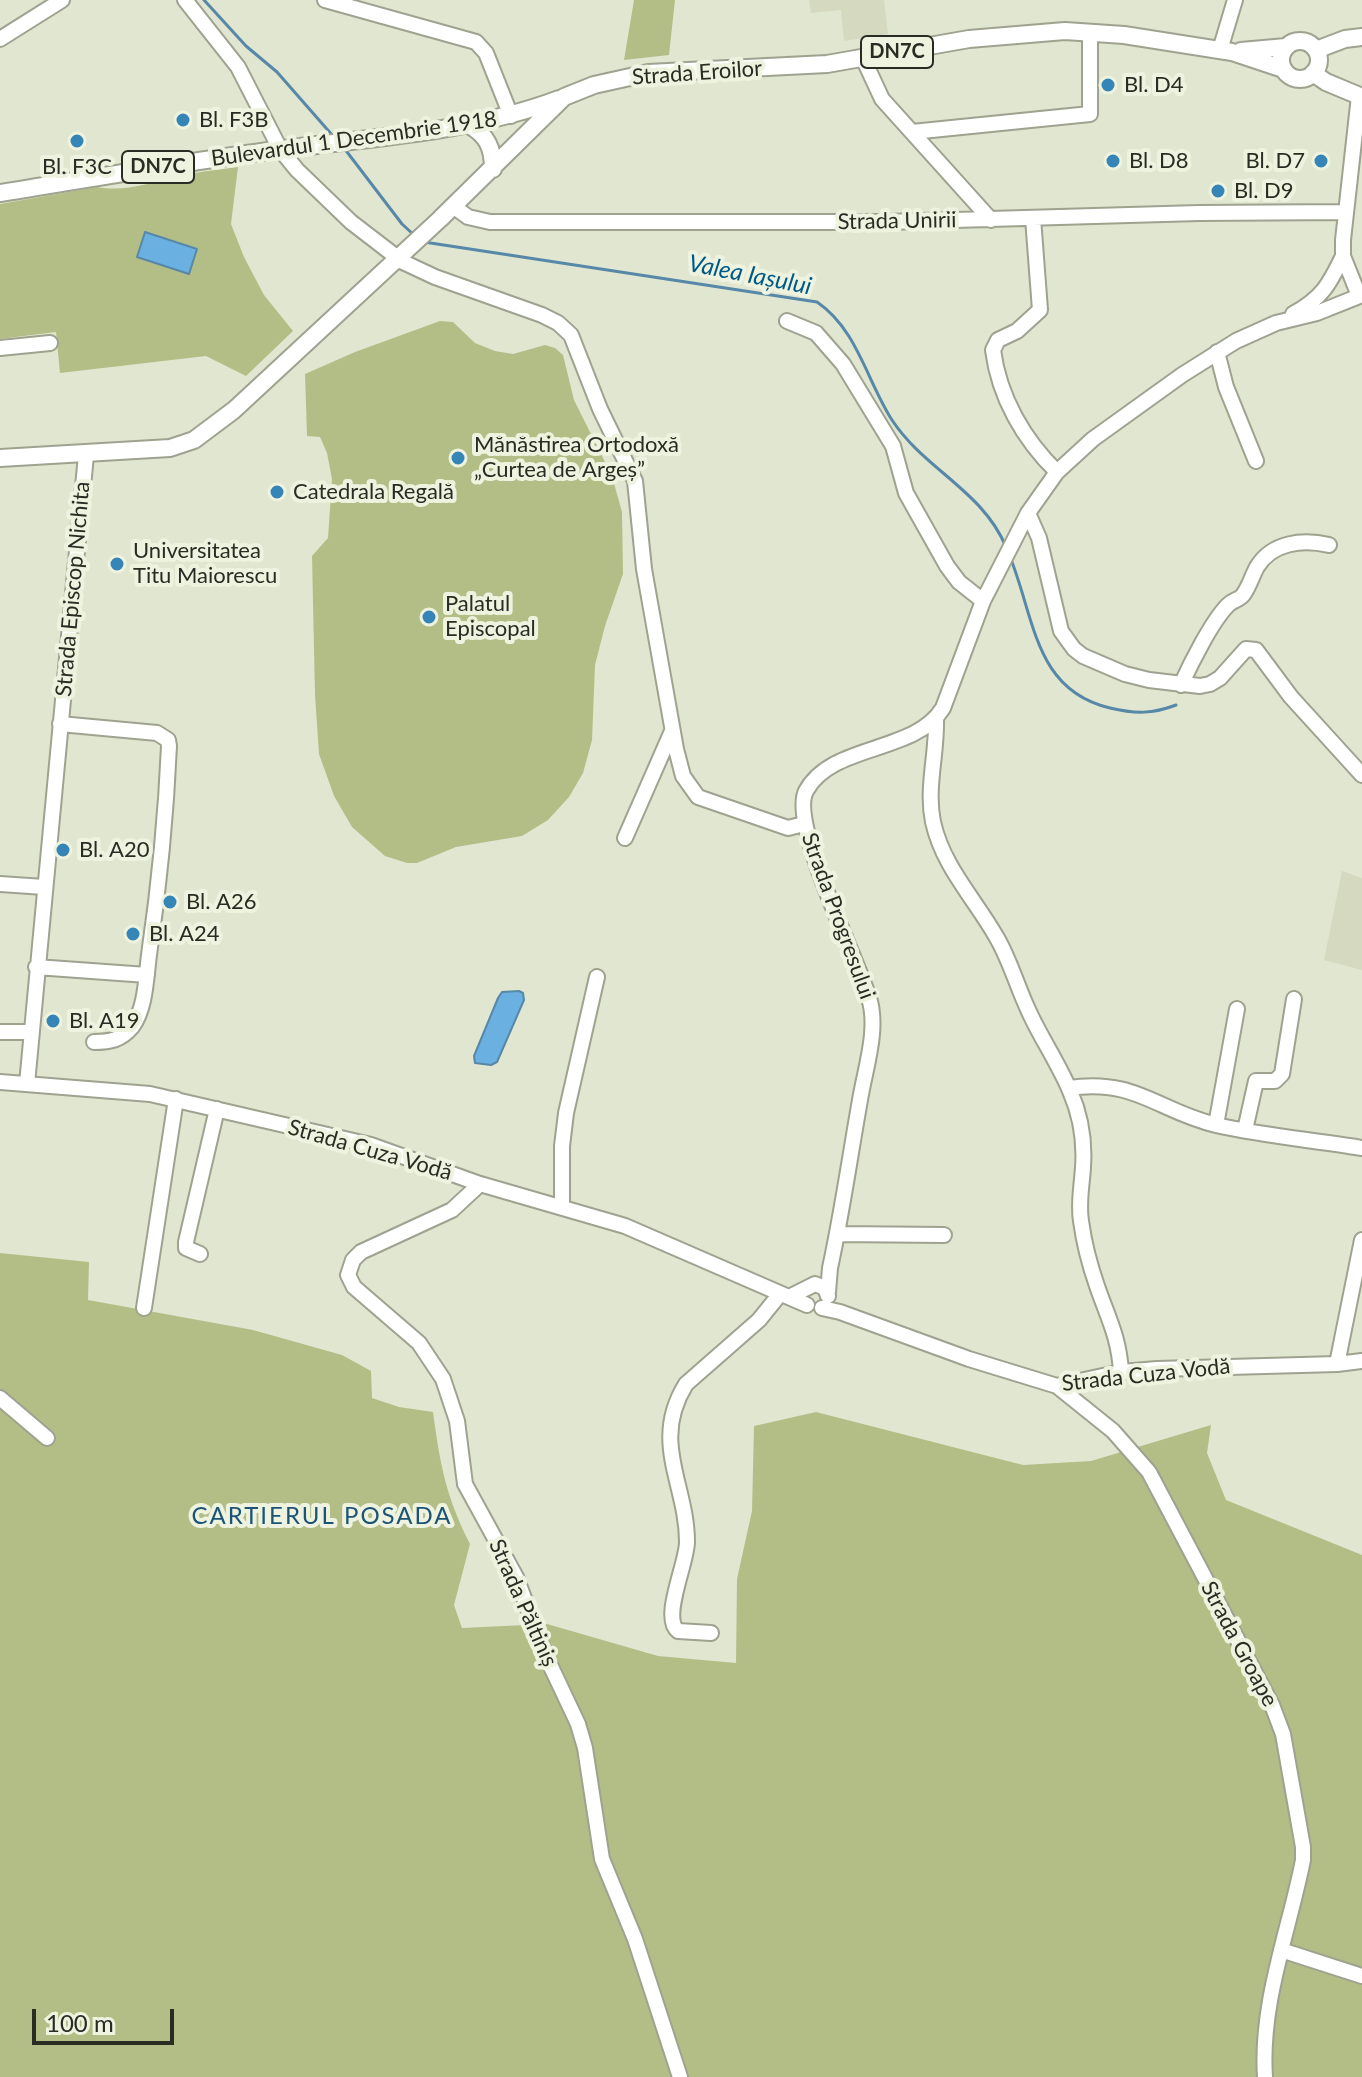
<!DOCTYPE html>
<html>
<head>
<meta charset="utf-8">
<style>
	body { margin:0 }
	#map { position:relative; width:1362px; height:2077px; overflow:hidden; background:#e1e6d1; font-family:Lato,sans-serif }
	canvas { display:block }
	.scale { position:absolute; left:32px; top:2009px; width:142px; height:36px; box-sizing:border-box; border:4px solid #2a2c24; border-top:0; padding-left:10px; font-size:24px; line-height:28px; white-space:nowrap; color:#2a2c24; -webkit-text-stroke:6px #eef3df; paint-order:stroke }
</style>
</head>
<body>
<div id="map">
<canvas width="1362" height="2077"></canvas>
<div class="scale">100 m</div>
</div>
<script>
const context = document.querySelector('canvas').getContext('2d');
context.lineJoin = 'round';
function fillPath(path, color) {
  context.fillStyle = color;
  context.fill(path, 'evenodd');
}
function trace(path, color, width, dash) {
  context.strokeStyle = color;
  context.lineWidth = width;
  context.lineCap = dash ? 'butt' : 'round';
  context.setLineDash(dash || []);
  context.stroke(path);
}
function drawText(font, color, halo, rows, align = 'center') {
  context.font = font + ' Lato,sans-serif';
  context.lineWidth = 8;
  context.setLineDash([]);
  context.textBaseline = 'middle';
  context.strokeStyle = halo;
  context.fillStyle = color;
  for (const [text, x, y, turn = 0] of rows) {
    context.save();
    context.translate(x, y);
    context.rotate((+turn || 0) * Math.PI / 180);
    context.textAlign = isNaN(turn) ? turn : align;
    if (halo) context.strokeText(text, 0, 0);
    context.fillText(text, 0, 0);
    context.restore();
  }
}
fillPath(new Path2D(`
	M809,0H884L888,34L844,41L841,10L811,13Z
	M1342,871L1362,878V970L1324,960Z`), '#d4d9bf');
fillPath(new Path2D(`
	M634,0H675L669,55L624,60Z
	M238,167L231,224L244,257L264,295L293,331L246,376L206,356L60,373L56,332L0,339V204L97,187C124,192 148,184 174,177C195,172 217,170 238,167Z
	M440,321L453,322L475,343L495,351L513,354L545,345L555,348L563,355L574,400L612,476L622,512L623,574L605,626L595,665L592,740L583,773L569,797L548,820L522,836L456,847L417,863H407L385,856L352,827L334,796L319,754L315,695L312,556L328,538L332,479L327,453L320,437L307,436L305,374L355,352Z
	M0,1253L89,1262L88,1300L253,1330L342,1355L371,1371L372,1398L399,1407L433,1412C440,1464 446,1497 470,1544L454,1605L462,1628L547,1624L658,1656L736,1663L737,1579L752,1511L754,1426L816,1412L1023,1465L1091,1461L1211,1425L1207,1453L1226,1500L1362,1555V2077H0Z`), '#b3be86');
const water = new Path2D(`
	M145,232L197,249L189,274L137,257Z
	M519,991L523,993L524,1000L497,1062L491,1065L475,1063L474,1056L498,998L502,992Z`);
fillPath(water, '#6ab0e0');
trace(water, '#5788a8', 2);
trace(new Path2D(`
	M204,0L246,46L277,72L333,136
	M344,148L402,224L414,235
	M424,242L817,302C857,329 867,381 892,420C924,469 983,491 1006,547
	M1010,557C1035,618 1034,690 1110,708C1135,714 1153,714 1176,705`), '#5788a8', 3);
const minor = new Path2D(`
	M185,0L238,67L280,149L297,170L351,222L403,262L435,277L542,315L558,323L571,335L600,409L635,481L644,569L676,749L683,776L698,797L788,828L804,824
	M325,0L476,42L486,53L511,116
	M0,39L62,0
	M1220,50L1235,0
	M863,58L882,99L991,220
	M912,132L1090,114V32
	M453,206L468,217L490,222H885L1199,213L1344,212
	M1033,218L1040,310L1017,331L998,340L993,350C999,397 1024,440 1057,472
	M1359,296L1343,256V240L1359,96
	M1293,314C1322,298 1329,285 1343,256
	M787,321L816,333L843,364L893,446L906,493L947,566L959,582L983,601
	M0,348L50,343
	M1217,352L1226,387L1256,461
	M1028,513L1039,538L1061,631L1074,649L1083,656L1125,674L1149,680L1200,686L1210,684L1220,678L1246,649L1256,650L1291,697L1362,775
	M1181,685C1191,663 1212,621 1228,605C1233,600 1239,600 1243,595C1249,587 1252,576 1257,567C1272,542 1303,539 1329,545
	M936,720C937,754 926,788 933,822C943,867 975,899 997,938C1011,962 1018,990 1031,1016C1043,1041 1059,1065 1070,1091C1081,1116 1085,1139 1083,1167C1082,1185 1078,1203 1081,1221C1084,1243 1090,1266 1097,1286C1108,1318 1119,1337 1121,1372
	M60,724L157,733L168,740L169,746C166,816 159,886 149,955C146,977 146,1008 132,1027C121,1040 110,1042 94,1042
	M625,838L672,731
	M0,884L44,887
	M36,967L147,975
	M0,1032H31
	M0,1082L150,1094L371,1145L480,1184L625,1226L807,1305
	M27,1084L86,455
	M1069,1088C1135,1078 1158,1111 1216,1125C1264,1136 1314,1140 1362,1148
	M1216,1125L1237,1009
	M1245,1130L1256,1081H1275L1282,1074L1294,999
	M480,1184L452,1210L361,1252L353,1260L348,1275L354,1287L419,1343L443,1379L457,1421L465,1484L516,1577L545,1654L578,1724L585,1748L602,1859L635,1939L680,2077
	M562,1207V1146L566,1113L597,977
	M837,1234L944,1235
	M200,1254L186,1248V1242L217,1109
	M828,1292L830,1268C842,1213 850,1156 860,1100C865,1069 879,1029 869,998C857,958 789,823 806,791C832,743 915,754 943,708L983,601L1028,513L1057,472L1093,439L1182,375L1236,341L1276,323L1317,313L1362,295
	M791,1296L815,1284L825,1288L828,1296
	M144,1308L176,1099
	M822,1308L840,1312L969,1359L1057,1386L1121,1372L1157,1369L1337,1364L1362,1361
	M1337,1364L1362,1240
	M1057,1386L1113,1431L1149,1472L1272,1705L1283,1734L1303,1847V1860C1289,1931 1260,2003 1265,2077
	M0,1398L47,1438
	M711,1633L678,1631C661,1618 687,1563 687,1542C687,1484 650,1442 686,1384L759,1320L780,1294
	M1281,1950L1362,1976`);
const major = new Path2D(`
	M1281 60a19 19 0 1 1 38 0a19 19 0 1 1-38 0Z
	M1316,50L1345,39L1362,37
	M1241,51L1286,47
	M1313,73L1326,82L1362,97
	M469,125C487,135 493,148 493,169
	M0,193C95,178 189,161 284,149C376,137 471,132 559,99
	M0,458L170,448L194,440L234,410L440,219L564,97L594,85L648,73L827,64L969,39L1065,31L1124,35L1232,52L1283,69`);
trace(minor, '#9ea28f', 18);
trace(major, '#9ea28f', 20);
trace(minor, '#fff', 14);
trace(major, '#fff', 16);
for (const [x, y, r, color] of [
	[1108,85,8,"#3685b7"],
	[183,120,8,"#3685b7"],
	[77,141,8,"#3685b7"],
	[1113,161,8,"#3685b7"],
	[1321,161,8,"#3685b7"],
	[1218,191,8,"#3685b7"],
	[458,458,8,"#3685b7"],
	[277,492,8,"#3685b7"],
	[117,564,8,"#3685b7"],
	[429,617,8,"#3685b7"],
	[63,850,8,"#3685b7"],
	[170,902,8,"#3685b7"],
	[133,934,8,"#3685b7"],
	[53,1021,8,"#3685b7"]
]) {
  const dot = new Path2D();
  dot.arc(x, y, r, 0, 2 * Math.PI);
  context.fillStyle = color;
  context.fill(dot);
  trace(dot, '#eef3df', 3);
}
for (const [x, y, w] of [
	[897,52,72],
	[158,167,72]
]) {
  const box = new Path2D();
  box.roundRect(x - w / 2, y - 16, w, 32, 6);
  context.fillStyle = '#eef3df';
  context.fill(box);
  trace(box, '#2a2c24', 2);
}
drawText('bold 20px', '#2a2c24', null, [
	["DN7C",897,52],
	["DN7C",158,167]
]);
drawText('22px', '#2a2c24', '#eef3df', [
	["Strada Eroilor",697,73,-4],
	["Bulevardul 1 Decembrie 1918",354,139,-8],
	["Strada Unirii",897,221,-1],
	["Strada Episcop Nichita",73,589,-85],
	["Strada Progresului",838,916,70],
	["Strada Cuza Vodă",370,1150,16],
	["Strada Cuza Vodă",1146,1375,-6],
	["Strada Păltiniș",523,1603,66],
	["Strada Groape",1239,1644,62]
]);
drawText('22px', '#2a2c24', '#eef3df', [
	["Bl. D4",1124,85],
	["Bl. F3B",199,120],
	["Bl. D8",1129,161],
	["Bl. D7",1305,161,"right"],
	["Bl. F3C",77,167,"center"],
	["Bl. D9",1234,191],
	["Mănăstirea Ortodoxă",474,445],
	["„Curtea de Argeș”",474,470],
	["Catedrala Regală",293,492],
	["Universitatea",133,551],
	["Titu Maiorescu",133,576],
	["Palatul",445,604],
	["Episcopal",445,629],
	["Bl. A20",79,850],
	["Bl. A26",186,902],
	["Bl. A24",149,934],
	["Bl. A19",69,1021]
], 'left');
drawText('italic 24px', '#005a87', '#eef3df', [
	["Valea Iașului",750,275,11]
]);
context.letterSpacing = '2px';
drawText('24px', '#1d5476', '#eef3df', [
	["CARTIERUL POSADA",322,1516]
]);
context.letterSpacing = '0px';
</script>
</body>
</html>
